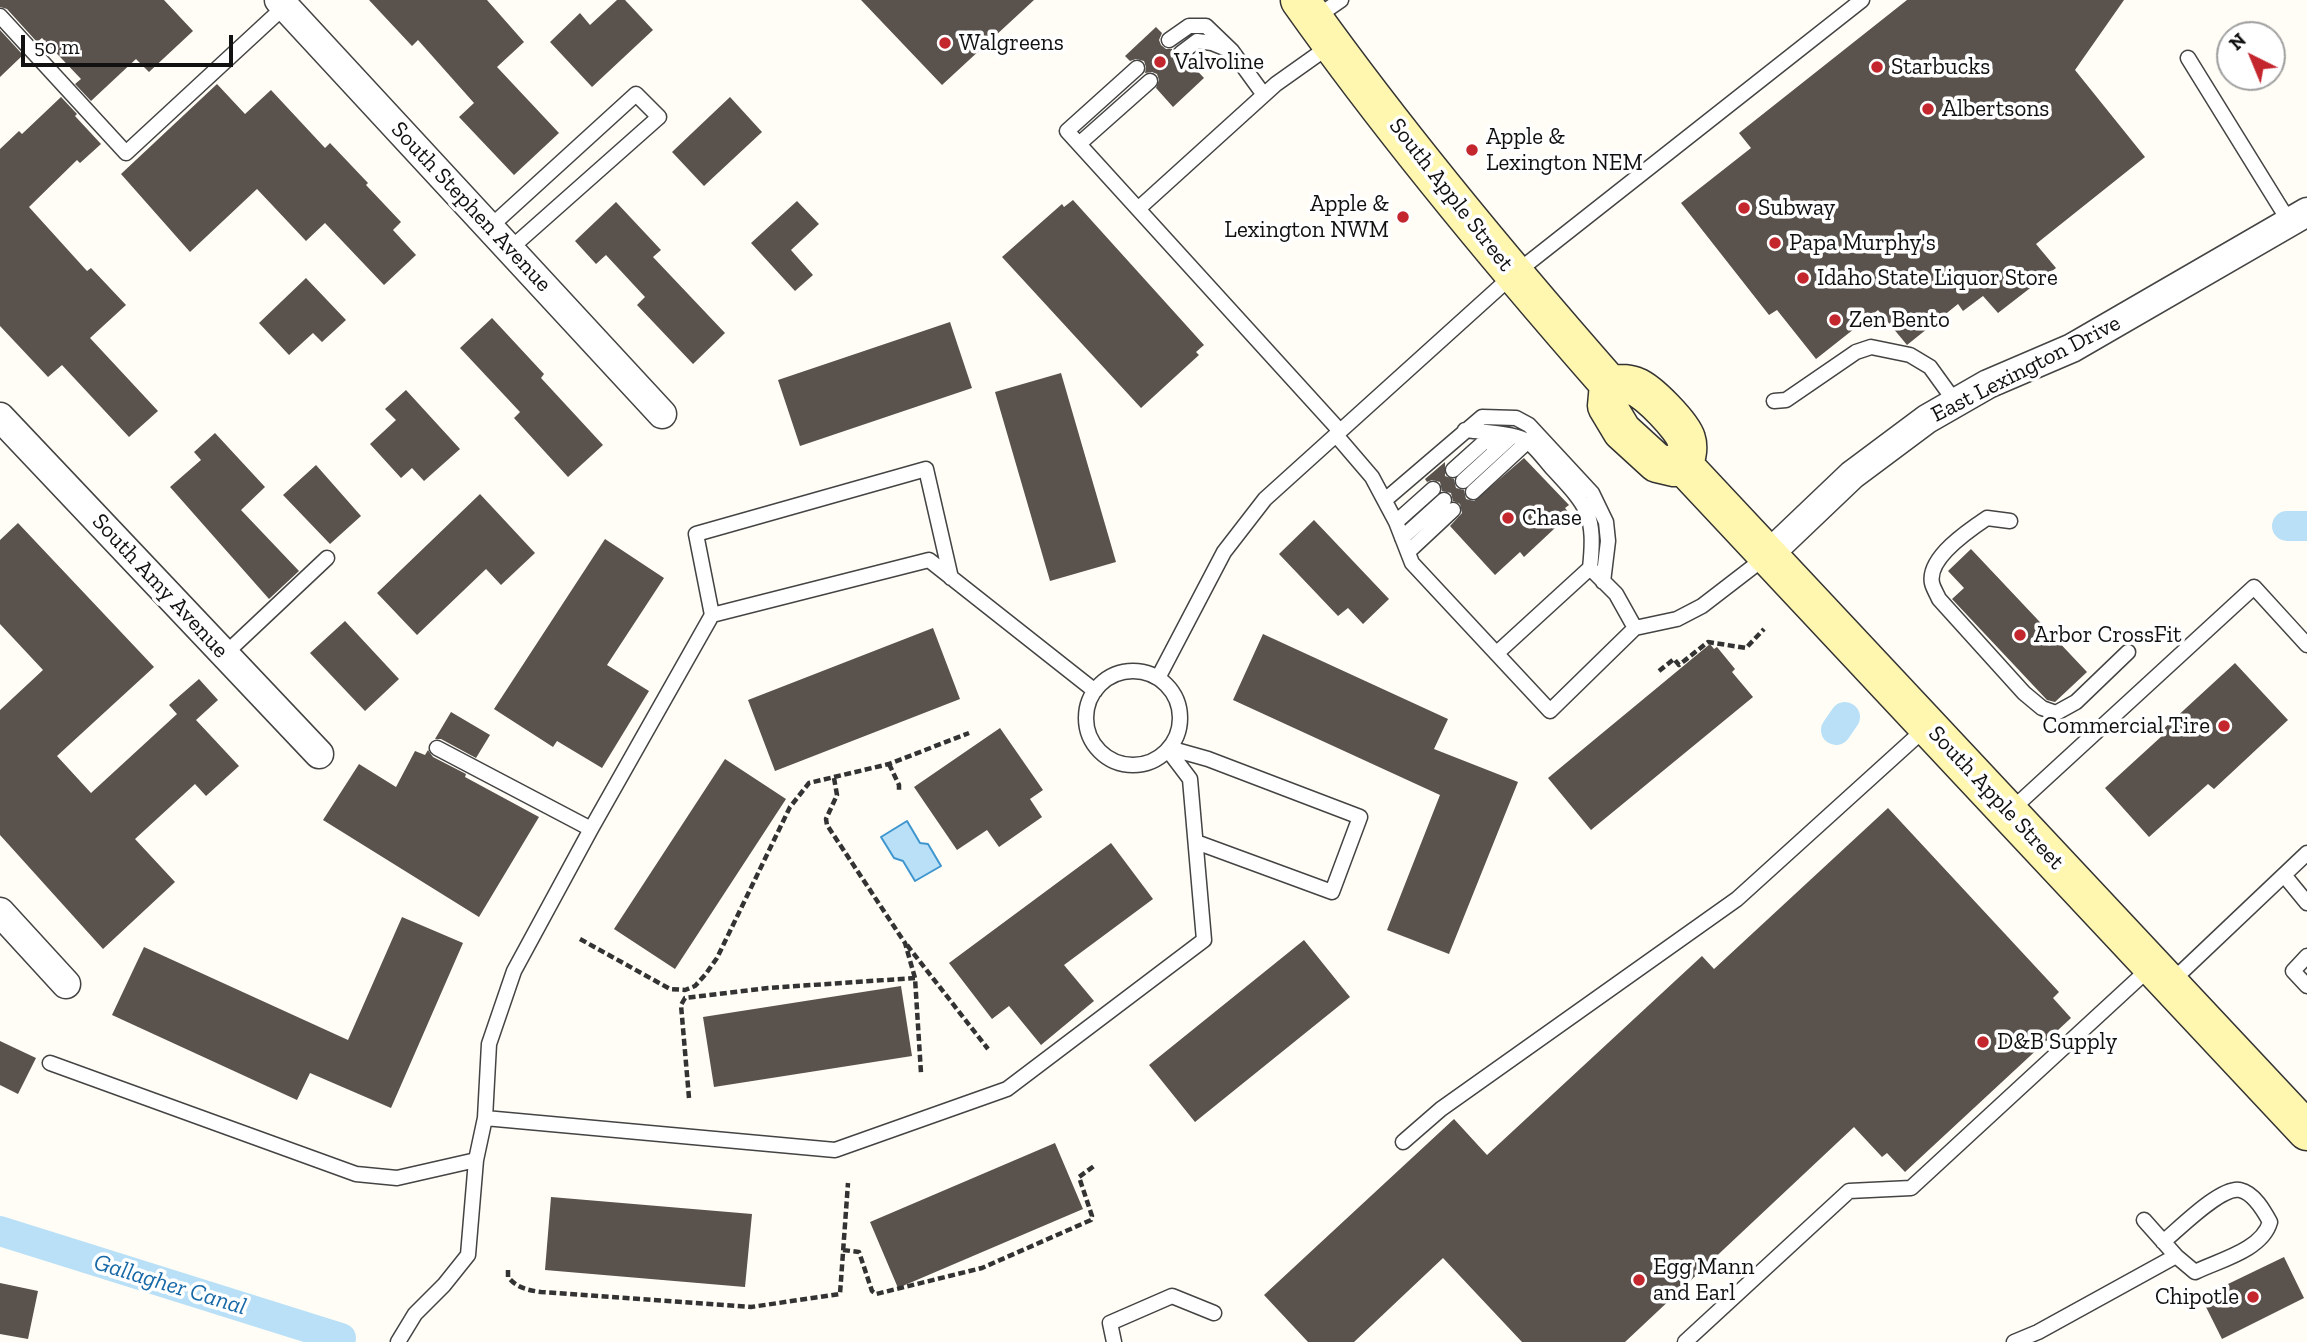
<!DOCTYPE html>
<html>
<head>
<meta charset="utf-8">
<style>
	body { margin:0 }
	#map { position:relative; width:2307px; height:1342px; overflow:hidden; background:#fffdf5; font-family:"Zilla Slab",serif }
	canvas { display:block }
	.north { position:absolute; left:2216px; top:21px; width:70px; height:70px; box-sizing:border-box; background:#fff; border:2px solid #a0a0a0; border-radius:50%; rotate:317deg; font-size:19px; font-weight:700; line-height:28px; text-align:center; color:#111 }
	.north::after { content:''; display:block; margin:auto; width:24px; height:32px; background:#c4262e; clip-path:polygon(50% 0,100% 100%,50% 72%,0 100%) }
	.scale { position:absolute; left:21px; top:35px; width:212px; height:32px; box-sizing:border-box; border:4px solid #111; border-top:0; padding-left:9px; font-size:21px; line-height:24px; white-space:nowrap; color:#111; -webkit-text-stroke:5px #fff; paint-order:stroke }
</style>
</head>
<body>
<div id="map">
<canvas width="2307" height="1342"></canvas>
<div class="north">N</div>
<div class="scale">50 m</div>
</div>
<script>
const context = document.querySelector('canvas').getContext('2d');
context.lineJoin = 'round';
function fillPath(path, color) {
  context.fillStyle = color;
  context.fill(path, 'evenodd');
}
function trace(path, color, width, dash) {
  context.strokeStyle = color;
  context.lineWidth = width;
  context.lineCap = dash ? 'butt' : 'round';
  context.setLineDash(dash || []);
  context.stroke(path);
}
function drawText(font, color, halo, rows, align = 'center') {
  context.font = font + ' "Zilla Slab",serif';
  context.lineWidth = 7;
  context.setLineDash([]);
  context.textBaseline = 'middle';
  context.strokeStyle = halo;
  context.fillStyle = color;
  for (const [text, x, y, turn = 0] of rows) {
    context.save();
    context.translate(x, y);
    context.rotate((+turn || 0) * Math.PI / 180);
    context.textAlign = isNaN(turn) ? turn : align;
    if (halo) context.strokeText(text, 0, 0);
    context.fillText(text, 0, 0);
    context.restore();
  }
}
const water = new Path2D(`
	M907,821L920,843L928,844L941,866L915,881L903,861L894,858L881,837Z`);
fillPath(water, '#b9e0f7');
trace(water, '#3f96cf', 2);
trace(new Path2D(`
	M2287,526H2307
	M1836,730L1845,717
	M0,1231L341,1338`), '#b9e0f7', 30);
fillPath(new Path2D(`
	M0,0H164L193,31L149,72L136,59L91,101L75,84L81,79L42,38L37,42L7,9L0,7Z
	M369,0H487L524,42L497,67L559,133L514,175L459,117L474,103L418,40L412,46Z
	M617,0H625L653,30L592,87L550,42L580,13L590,25Z
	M861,0H1034L942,85Z
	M1907,0H2124L2075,70L2145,157L2036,244L2056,268L1998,313L1983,296L1963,311L1958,304L1907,345L1878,310L1816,359L1777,310L1769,315L1681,203L1751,148L1739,133Z
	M1156,27L1162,33L1159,40L1161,45L1166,49H1172L1174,59L1181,63L1187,60L1204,78L1173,107L1156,88L1159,80L1157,74L1152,72L1145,73L1146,67L1144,61L1136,59L1130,61L1125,56Z
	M0,30L23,55L0,77Z
	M217,84L245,114L271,90L325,148L330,143L368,183L366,185L401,222L393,230L416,255L384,285L325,223L306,241L257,189L190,252L121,174Z
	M61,97L77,114L75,116L101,144L80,163L77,160L29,207L87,271L91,268L126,305L90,338L158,411L129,437L62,365L48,377L0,326V149L19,131L22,134Z
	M730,97L762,132L704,186L672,152Z
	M1073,200L1204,345L1196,352L1199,355L1141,408L1002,257L1062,204L1064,207Z
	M797,201L819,224L791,250L813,275L795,291L751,243Z
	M616,202L661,250L653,257L725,333L693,364L637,305L645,297L606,255L596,264L575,241Z
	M306,278L346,320L322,342L313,333L289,355L259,323Z
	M492,318L544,374L541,378L603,445L568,477L514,418L520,412L460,348Z
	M950,322L972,388L800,446L778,380Z
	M1061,373L1116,562L1050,581L995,392Z
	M406,390L460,449L424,481L412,468L401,478L370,444L396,420L385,409Z
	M215,433L265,487L241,510L299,571L269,599L170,487L201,460L194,452Z
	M1524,458L1569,505L1565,508L1570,514L1524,557L1520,552L1495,575L1450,526L1462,513L1460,504L1453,501L1451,493L1442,491L1440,482L1432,480L1427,482L1425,479L1445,462V476L1454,479L1456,488L1464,490L1466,499L1474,501Z
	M316,465L361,516L330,544L283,495Z
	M480,494L535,553L501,585L486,569L417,635L377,593Z
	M1314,520L1389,599L1363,624L1348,608L1338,616L1279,554Z
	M18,523L154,667L57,756L91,793L177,714L169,705L199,679L218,700L196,720L239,766L206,796L195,784L135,839L175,882L103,949L0,835V710L43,670L0,624V540Z
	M605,539L664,578L607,665L649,691L602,768L557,741L553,747L494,709Z
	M1971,549L2087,672L2055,702L2047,700L1952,599L1964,588L1948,571Z
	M345,621L399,679L365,711L310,653Z
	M933,628L960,699L775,771L748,700Z
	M1263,634L1448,719L1434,749L1518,782L1449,954L1387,930L1440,795L1233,700Z
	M1710,644L1714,649L1717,647L1735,669L1732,672L1753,697L1591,830L1548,778Z
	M2235,663L2288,720L2214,789L2208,784L2149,837L2105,788L2163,735L2160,732Z
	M451,712L490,735L476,758L441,739H435Z
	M1000,728L1043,790L1030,799L1042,817L999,847L987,830L957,850L914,787Z
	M428,750L433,757L466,774L465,777L539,817L479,917L323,820L359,764L396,787L415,751L425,755Z
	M725,759L786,799L675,969L614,929Z
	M1888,808L2059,992L2053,998L2071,1018L1905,1172L1887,1153L1882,1157L1854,1127L1625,1342H1522L1443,1258L1354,1342H1308L1264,1295L1454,1119L1487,1155L1702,956L1714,969Z
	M1111,843L1153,899L1064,965L1094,1001L1041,1045L1009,1006L992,1019L949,963Z
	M402,917L463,943L391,1108L310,1073L297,1100L112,1015L144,947L348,1040Z
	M1304,940L1350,997L1195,1122L1149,1065Z
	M901,986L912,1056L714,1087L703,1017Z
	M0,1041L36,1058L18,1094L0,1085Z
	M1055,1143L1083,1209L898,1288L870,1222Z
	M551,1197L752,1214L745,1287L545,1270Z
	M2284,1257L2304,1298L2222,1339L2201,1297Z
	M0,1283L38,1291L28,1339L0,1334Z`), '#5a524d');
const service = new Path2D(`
	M0,16L126,153L285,6
	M1315,18L1341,0
	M1169,40L1189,26H1206L1232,51L1264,95
	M1331,45L1276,84L1138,209L1340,431
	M1181,53L1197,41L1212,43L1227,49
	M2188,58L2290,223
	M1137,68L1067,131L1138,209
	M1079,144L1150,81
	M490,227L636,94L659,117L510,249
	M1774,401L1786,400L1856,352L1871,347L1910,355L1930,367L1956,403
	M1465,430C1481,432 1511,433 1525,440C1534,445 1544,459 1551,467C1587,506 1596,513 1590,568
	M1336,435L1372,477L1396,522L1412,563L1550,711L1635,628L1677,619L1702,606L1767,556
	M1453,470L1483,443L1503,439
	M1463,481L1510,438
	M1473,492L1527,442
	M1385,500L1482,417L1516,418L1529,425L1592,493L1606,522L1608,541L1603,582
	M2010,521L1987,518C1969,530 1927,558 1932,583C1933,588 1937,594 1939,599L2024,693L2042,708L2056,713L2076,702L2128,652
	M1396,522L1433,489
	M1402,538L1444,500
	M1408,552L1453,510
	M712,615L696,534L926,469L951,578
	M1497,653L1590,568L1616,594L1635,628
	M225,654L327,558
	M1086 718a47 47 0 1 1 94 0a47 47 0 1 1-94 0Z
	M1158,678L1224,552L1265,499L1513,275L1862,0
	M437,748L591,829
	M1169,748L1208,759L1360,817L1332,892L1196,842
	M2009,812L2254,587L2307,645
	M2284,875L2307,903
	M2307,956L2293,971L2307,986
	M2171,982L2307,853
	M50,1063L356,1174L397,1178L476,1160
	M485,1118L835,1150L1007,1089L1204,940L1190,779L1168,750
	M1403,1142L1441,1109L1737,899L1928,726
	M2163,1242C2179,1229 2221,1186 2240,1190C2254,1193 2264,1211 2270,1222C2262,1250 2220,1260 2195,1272L2176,1256
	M398,1342L415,1314L444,1285L468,1255L476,1160L485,1118L489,1044L514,971L591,829L712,615L929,560L1095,691
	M1114,1342L1110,1323L1172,1296L1214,1313
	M1685,1342L1849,1191L1911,1188L2152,966
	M2014,1342L2038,1332L2176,1256L2144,1220`);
const minor = new Path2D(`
	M279,0L662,414
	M0,417L319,754
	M1767,556L1852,475L1927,419L1988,384L2072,348L2307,212
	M0,912L66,984`);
const secondary = new Path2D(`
	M1300,0C1395,134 1501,261 1609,384C1618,384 1628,383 1636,387C1649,392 1682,426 1686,439C1689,448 1686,457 1684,466
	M1609,384L1607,406L1622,431L1657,463L1674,467L1684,466
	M1684,466L2307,1131`);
trace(service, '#444', 17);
trace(minor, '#444', 31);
trace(secondary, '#333', 41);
trace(new Path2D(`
	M1659,671L1674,659L1679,665L1708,642L1746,648L1764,629
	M889,764L899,785V793
	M834,778L837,795L826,819L827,825L905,943L915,978L921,1073
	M580,939L670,989L685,990L695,986L705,975L717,958L790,807L809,783L889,764L969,733
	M907,945L988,1049
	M689,1098L681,1005L685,998L768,988L915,978
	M843,1250L859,1252L872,1291L876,1294L982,1268L1091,1220L1092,1216L1079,1177L1094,1166
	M508,1270V1277C517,1288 527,1290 541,1292L751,1307L840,1294L848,1183`), '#333', 4.5, [7, 3.5]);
trace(service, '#fff', 14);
trace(minor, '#fff', 28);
trace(secondary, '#fff6b0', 38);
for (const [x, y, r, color] of [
	[945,43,7,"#c4262e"],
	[1160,62,7,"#c4262e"],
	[1877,67,7,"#c4262e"],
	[1928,109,7,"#c4262e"],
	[1472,150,7,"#c4262e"],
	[1744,208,7,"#c4262e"],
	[1403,217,7,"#c4262e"],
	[1775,243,7,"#c4262e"],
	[1803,278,7,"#c4262e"],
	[1835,320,7,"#c4262e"],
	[1508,518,7,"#c4262e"],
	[2020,635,7,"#c4262e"],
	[2224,726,7,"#c4262e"],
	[1983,1042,7,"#c4262e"],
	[1639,1280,7,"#c4262e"],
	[2253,1297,7,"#c4262e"]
]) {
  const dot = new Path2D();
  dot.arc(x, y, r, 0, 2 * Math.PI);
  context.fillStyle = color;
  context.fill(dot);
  trace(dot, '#fff', 2.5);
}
drawText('23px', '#111', '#fff', [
	["Walgreens",959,43],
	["Valvoline",1174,62],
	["Starbucks",1891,67],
	["Albertsons",1942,109],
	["Apple &",1486,137],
	["Lexington NEM",1486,163],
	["Apple &",1389,204,"right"],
	["Lexington NWM",1389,230,"right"],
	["Subway",1758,208],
	["Papa Murphy's",1789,243],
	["Idaho State Liquor Store",1817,278],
	["Zen Bento",1849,320],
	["Chase",1522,518],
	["Arbor CrossFit",2034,635],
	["Commercial Tire",2210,726,"right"],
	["D&B Supply",1997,1042],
	["Egg Mann",1653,1267],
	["and Earl",1653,1293],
	["Chipotle",2239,1297,"right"]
], 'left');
drawText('23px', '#111', '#fff', [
	["South Apple Street",1451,195,52],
	["South Stephen Avenue",471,207,47],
	["East Lexington Drive",2026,369,-27],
	["South Amy Avenue",160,586,47],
	["South Apple Street",1996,798,47]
]);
drawText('italic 24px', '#1768a6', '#fff', [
	["Gallagher Canal",170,1285,17]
]);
</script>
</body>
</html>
